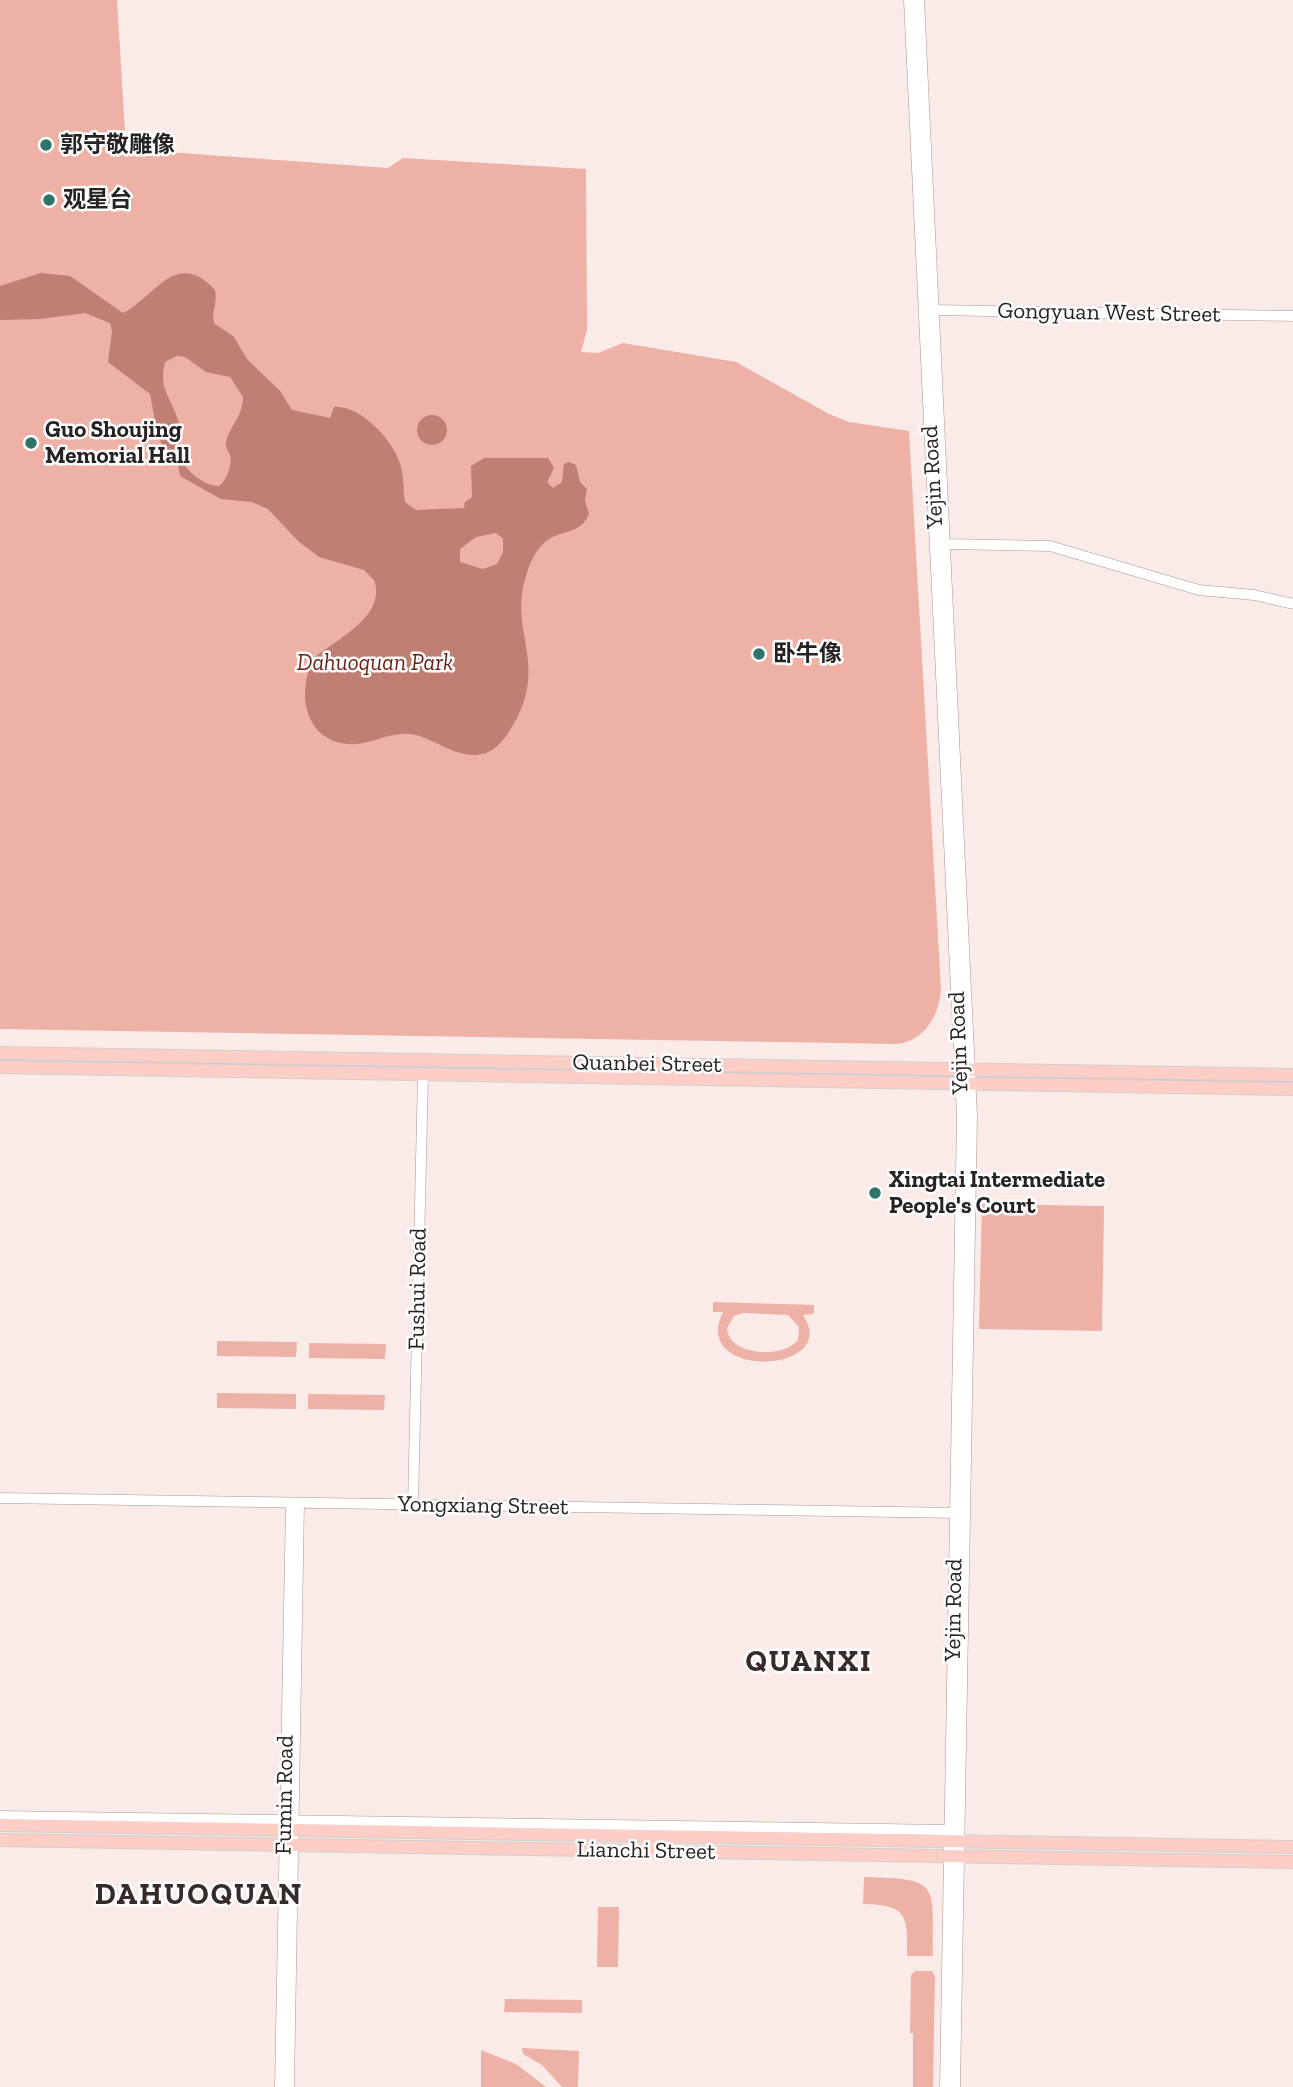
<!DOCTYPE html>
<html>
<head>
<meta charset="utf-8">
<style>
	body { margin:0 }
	canvas { display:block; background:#faebe8 }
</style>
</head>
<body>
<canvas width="1293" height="2087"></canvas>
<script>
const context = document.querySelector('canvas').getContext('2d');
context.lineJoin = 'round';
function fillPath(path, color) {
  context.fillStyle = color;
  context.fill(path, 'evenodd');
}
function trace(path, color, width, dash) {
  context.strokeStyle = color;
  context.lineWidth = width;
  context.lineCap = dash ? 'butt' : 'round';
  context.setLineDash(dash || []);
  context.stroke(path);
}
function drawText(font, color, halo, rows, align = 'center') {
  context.font = font + ' "Zilla Slab","Noto Sans SC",serif';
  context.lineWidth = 5;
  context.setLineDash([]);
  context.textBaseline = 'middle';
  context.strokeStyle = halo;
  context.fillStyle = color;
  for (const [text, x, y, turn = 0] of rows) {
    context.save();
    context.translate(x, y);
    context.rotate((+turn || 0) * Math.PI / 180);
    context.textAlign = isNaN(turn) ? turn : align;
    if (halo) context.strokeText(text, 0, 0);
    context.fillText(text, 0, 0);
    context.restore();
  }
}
fillPath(new Path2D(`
	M0,0H117L126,149L388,168L403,158L586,169L587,330L581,352L598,353L623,343L736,362L829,414L849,422L909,431L941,990C939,1016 924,1041 897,1044L0,1029Z
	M982,1204L1104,1206L1102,1331L979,1329Z
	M713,1302L814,1305V1314L803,1315C843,1374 689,1381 723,1312H713ZM743,1313L788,1315L799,1327L798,1340C784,1359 728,1356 727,1328L734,1316Z
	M217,1341L297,1342L296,1357L217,1356Z
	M309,1343L386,1344L385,1359L309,1358Z
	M217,1393L296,1394V1409L217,1408Z
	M308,1394L385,1395L384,1410L308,1409Z
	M864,1877C942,1879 932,1883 933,1956H907C908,1915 907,1905 863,1904Z
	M598,1907H619L618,1967H597Z
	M915,1971H932L935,1977L933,2087H913V2033H910L911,1975Z
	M505,1999L582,2000V2013L504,2012Z
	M522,2048L579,2051L578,2087H562L542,2065L523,2054Z
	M481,2050L516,2064L546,2087H481Z`), '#edb1a6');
fillPath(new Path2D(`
	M41,273L70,276L123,313C154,298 176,247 215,290C218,303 211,311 214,323L234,337L247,359L280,391L292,410L330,418L334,407C359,404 394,441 400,464C404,476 403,490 405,502L416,510L464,508L465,502L472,497L471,466L484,458H548L554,468L547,482L553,488L562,482L564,464L569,462L576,465L580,482L587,489L585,500L589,514C582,532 566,530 551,538C534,547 527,570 523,588C514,635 544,665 517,718C511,728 505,740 495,748C468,767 441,742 416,735C391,729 371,746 348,744C303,740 296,690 315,657C337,639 387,616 374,580L364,570L319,557L298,541L268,509L252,502L221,499L180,476L178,465L166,455L160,440L153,437L154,415L150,394L108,362L112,331L110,323L85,313L41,319L0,320V286ZM177,356L185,357L206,372L230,377L243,397C243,418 226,430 226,445C226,449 229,452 230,455C233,464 226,482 219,486C199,486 176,462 176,442C176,434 181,427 178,420C171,397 158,389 165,362ZM496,533L503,539V552L497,564L483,569L460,562V549L476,537Z
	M417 430a15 15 0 1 1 30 0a15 15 0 1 1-30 0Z`), '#bf7f73');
const minor = new Path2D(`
	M909,0L962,1116L945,2087
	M919,0L972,1116L955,2087
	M930,310L1293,316
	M946,544L1050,546L1199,590L1254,595L1293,604
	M0,1498L961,1513
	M413,1505L423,1074
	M0,1816L950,1830
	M280,2087L291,1503
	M289,2087L299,1503`);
const major = new Path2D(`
	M0,1053L1293,1075
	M0,1067L1293,1089
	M0,1825L1293,1847
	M0,1840L1293,1862`);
trace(minor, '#a59794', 11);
trace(major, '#d0cfce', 14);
trace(minor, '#fff', 10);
trace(major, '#fdcec5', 12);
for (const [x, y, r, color] of [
	[46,145,7,"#2e7468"],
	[49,200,7,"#2e7468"],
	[31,443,7,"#2e7468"],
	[759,654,7,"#2e7468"],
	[875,1193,7,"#2e7468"]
]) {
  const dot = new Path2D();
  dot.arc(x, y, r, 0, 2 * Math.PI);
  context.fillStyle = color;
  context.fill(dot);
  trace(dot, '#fff', 2.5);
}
drawText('bold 23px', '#282322', '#fff', [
	["郭守敬雕像",60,145],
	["观星台",63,200],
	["Guo Shoujing",45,430],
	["Memorial Hall",45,456],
	["卧牛像",773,654],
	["Xingtai Intermediate",889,1180],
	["People's Court",889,1206]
], 'left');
drawText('23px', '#282322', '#fff', [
	["Gongyuan West Street",1109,313,1],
	["Yejin Road",933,477,-93],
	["Yejin Road",959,1043,-92],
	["Quanbei Street",647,1064,1],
	["Fushui Road",418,1289,-89],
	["Yongxiang Street",483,1506,1],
	["Yejin Road",954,1610,-89],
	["Fumin Road",285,1795,-89],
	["Lianchi Street",646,1851,1]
]);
drawText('italic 23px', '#6b1e13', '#fff', [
	["Dahuoquan Park",375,663]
]);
context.letterSpacing = '2px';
drawText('bold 30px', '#362b29', '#fff', [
	["QUANXI",809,1662],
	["DAHUOQUAN",199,1895]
]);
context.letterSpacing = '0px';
</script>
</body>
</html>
